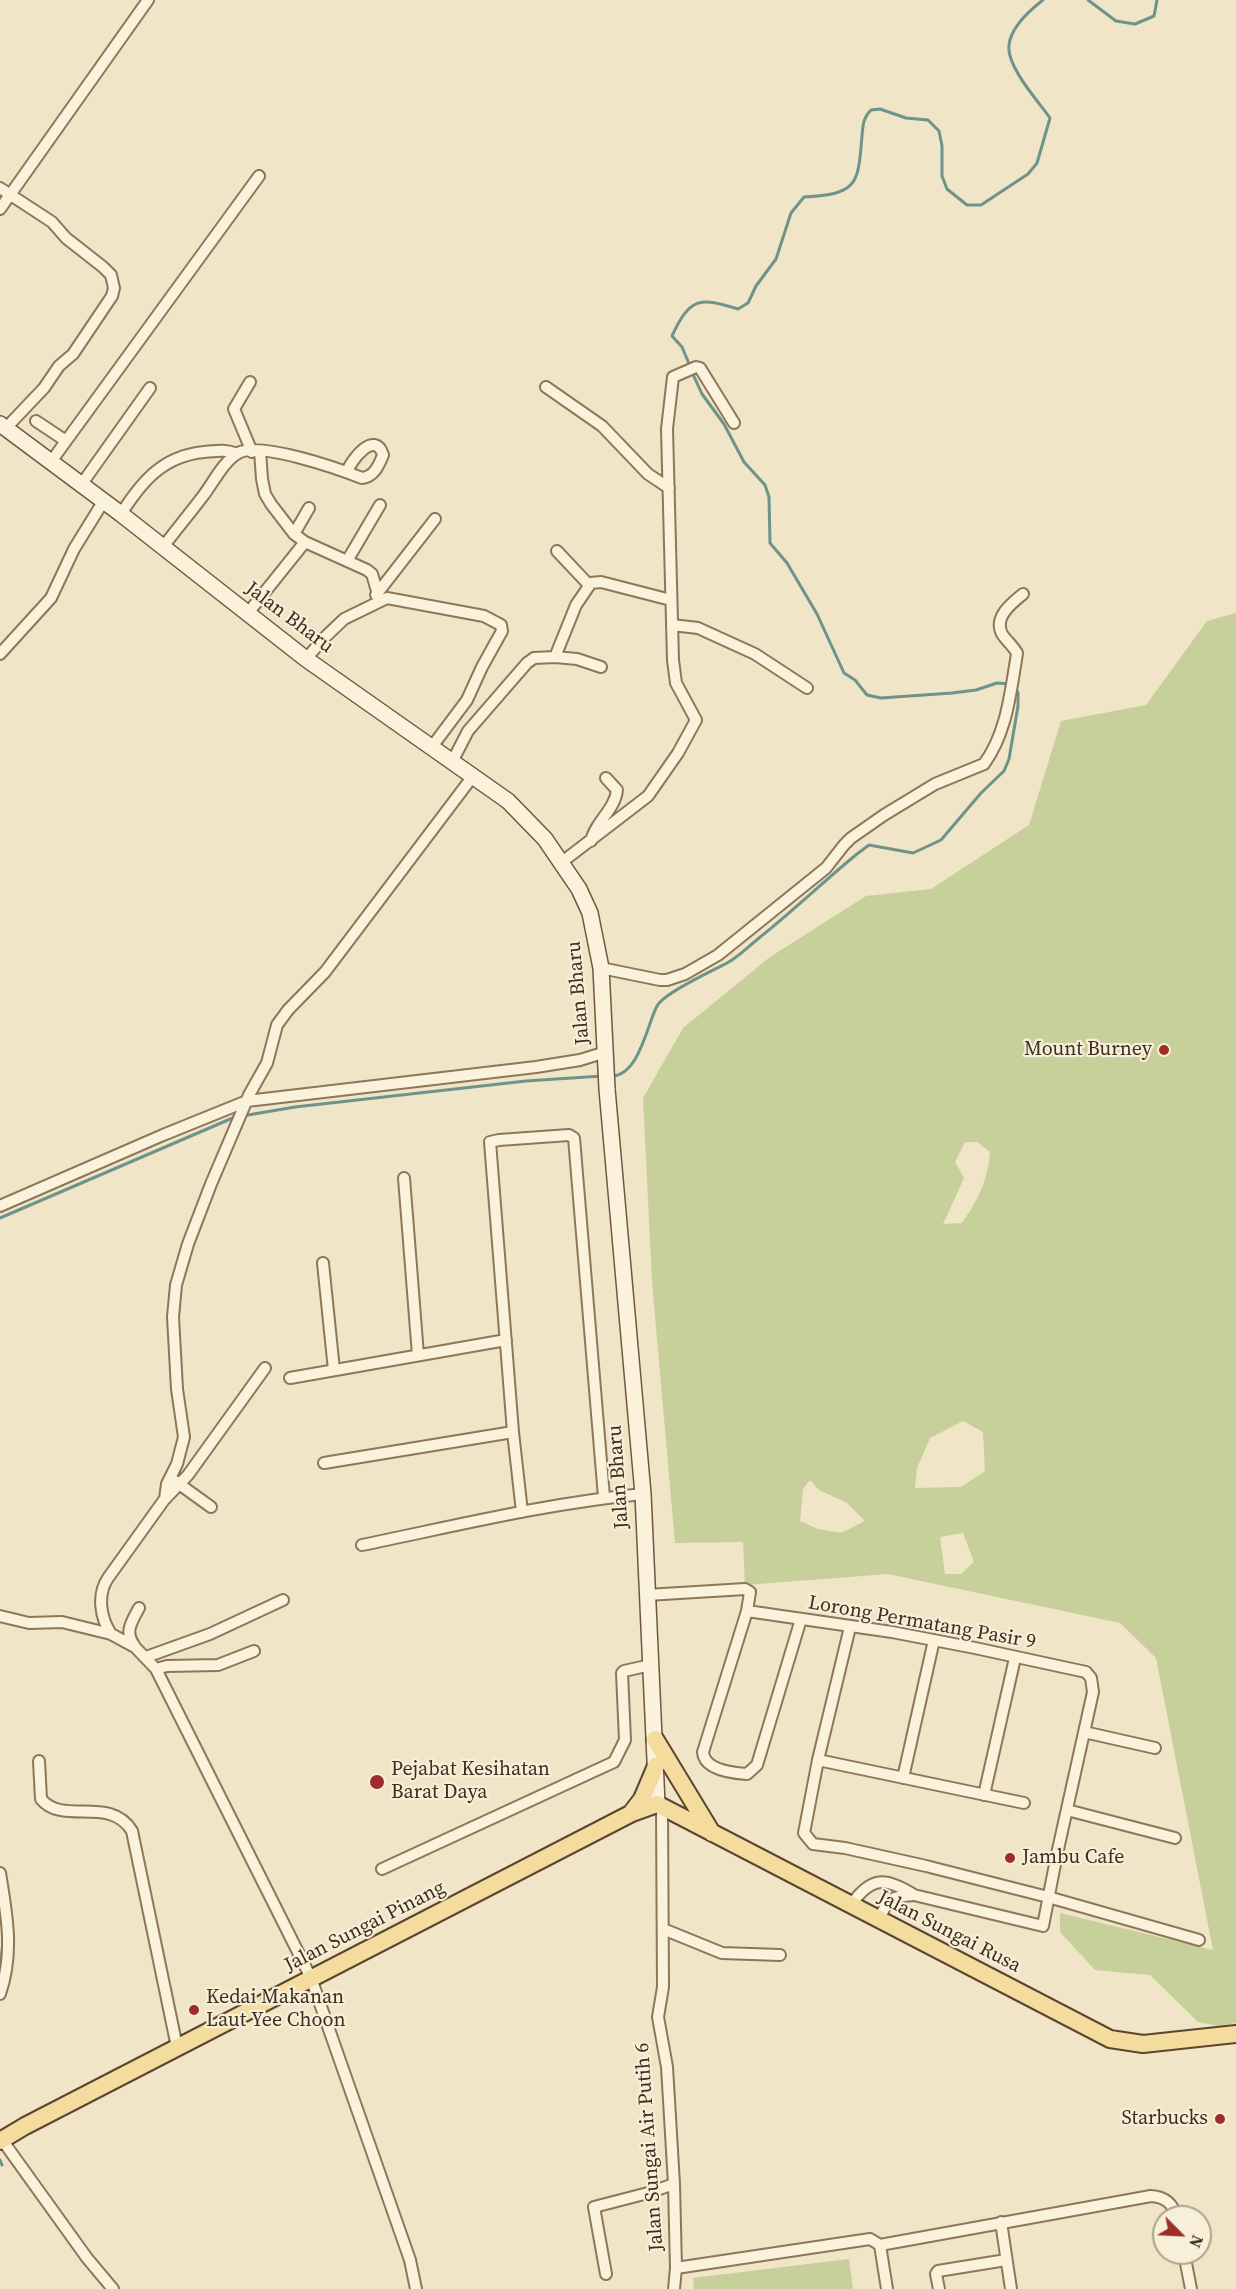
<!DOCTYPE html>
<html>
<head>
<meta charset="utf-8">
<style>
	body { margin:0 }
	#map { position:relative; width:1236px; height:2289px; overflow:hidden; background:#f0e5c6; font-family:"Source Serif 4",serif }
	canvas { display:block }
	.north { position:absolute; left:1152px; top:2205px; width:60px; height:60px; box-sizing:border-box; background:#f7efd7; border:2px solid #aca28d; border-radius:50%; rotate:114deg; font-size:16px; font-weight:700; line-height:24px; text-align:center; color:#3c2f1f }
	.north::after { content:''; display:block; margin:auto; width:21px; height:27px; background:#9e2c28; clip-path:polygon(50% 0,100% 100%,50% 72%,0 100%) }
</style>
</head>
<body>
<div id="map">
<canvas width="1236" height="2289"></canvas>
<div class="north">N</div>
</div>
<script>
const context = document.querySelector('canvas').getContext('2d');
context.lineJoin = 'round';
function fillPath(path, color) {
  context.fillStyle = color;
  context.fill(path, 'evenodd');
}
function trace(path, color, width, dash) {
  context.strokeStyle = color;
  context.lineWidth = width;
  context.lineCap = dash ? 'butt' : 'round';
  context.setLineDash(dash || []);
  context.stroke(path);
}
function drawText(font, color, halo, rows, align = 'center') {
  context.font = font + ' "Source Serif 4",serif';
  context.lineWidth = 4.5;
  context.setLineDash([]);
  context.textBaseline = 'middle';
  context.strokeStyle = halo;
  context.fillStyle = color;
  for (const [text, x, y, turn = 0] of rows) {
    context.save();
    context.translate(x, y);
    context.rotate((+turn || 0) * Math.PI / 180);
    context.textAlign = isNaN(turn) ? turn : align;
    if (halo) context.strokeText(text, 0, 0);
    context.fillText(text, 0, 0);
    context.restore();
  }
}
fillPath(new Path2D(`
	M1236,613V2023L1219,2026L1198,2022L1150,1975L1095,1970L1060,1932V1913L1213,1950L1156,1658L1120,1623L888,1574L745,1585L743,1542L675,1543L652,1282L643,1098L683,1028L770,957L866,896L931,889L1029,825L1061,721L1146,705L1207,621ZM965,1142H977L990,1152C988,1180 978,1200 962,1223L943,1224L964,1178L955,1162ZM963,1421L983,1432L985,1471L961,1487L915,1488L917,1468L930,1438ZM810,1480L819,1490L847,1503L865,1521L841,1533L818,1529L800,1521L803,1489ZM963,1533L974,1562L961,1574H945L940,1537Z
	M849,2259L853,2289H694L693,2278Z`), '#c7cf9a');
trace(new Path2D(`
	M1088,0L1116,21L1135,24L1154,16L1157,0
	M690,366L682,347L672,336C690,297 700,297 738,309L748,303L756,286L776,259L791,213L804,197C858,194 858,185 862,136C863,125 863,118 871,110L880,109L906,118L928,120L939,131L942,146V176L947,189L967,205H981L1028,174L1037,163L1050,118C1038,101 1006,66 1009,45C1011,27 1030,10 1043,0
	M692,372L702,394L724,424L744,462L765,485L769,497L770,543L787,563L817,614L844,673L855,680L867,695L881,698L952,693L976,690L997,683L1009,684
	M612,1076C639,1075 647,1025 657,1006C664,993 712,971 727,963C738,957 749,946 759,938C793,911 824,881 857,854L869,845L913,853L941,840L981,793L1004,771L1009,759L1018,706V693L1015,687
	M242,1116L295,1107L526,1081L602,1076
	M0,1218L235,1117
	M0,1910L2,1923
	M0,1966L3,1944
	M0,2160L2,2165`), '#6e938b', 3);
const street = new Path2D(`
	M0,188L52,222L66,238L103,267L111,275L114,288L112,296L73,354L59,366L44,388L6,428
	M0,209L148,0
	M250,382L234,409L252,452
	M546,387L602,426L648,474L669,488
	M36,421L66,441
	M260,451L262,479L265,494L271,504L294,534L305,542L367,570L372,574L377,591
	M50,463L259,176
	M81,485L150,388
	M121,514C142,481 163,456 204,452C216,451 226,449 237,454
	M294,534L309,508
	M163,547C176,530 190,513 203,496C213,483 223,462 238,453C260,441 339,469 362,478C374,477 379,465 383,455C375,429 351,460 347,472
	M557,551L589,585
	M347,561L380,505
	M376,595L435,519
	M248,613L305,542
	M672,625L698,628L755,654L807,688
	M0,654L51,598L74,549L103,502
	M555,657L577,659L601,667
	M306,659L324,638L344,619L387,598L484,616L501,625L502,631L482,667L467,700L431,748
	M452,762L468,731L527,663L534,658L555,657L576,605L591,583L601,582L671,600
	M591,841C595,822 615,810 617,790L606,778
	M562,862L648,796L678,753L696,720L676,683L673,660L667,429L673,377L696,367L700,368L734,423
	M601,968L660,980H667L685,974L718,955L826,868L844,845L851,838L884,815L935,784L984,764C1006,734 1010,696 1016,660L1017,653C1013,646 1005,639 1002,634C993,617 1013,602 1023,594
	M404,1178L418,1355
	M0,1206L163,1135L247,1101L536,1067L580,1060L606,1052
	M323,1263L334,1370
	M265,1368L188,1475L164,1500L108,1578C97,1594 100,1617 111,1634L135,1647L156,1669L311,1978L410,2260L416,2289
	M290,1378L506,1340
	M324,1463L513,1432
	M175,1481L211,1507
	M165,1499L167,1484L177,1464L184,1437L177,1389L173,1317L176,1285L188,1244L211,1184L249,1095L267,1063L277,1025L288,1010L325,972L473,776
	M522,1512L513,1432L490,1142L499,1140L569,1135L574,1138L604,1497
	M362,1545C455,1526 548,1503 643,1494
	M647,1595L745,1589L750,1592L747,1611L703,1752C704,1770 732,1773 747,1774L757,1765L801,1619
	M747,1611L892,1632L975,1648L1086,1672L1091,1678L1093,1692L1057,1854L1043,1926L914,1895C891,1897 888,1897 879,1920
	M0,1616L29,1623L62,1622L111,1634
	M850,1627L818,1760L804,1833L813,1844L845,1848L926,1866L1048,1897L1199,1940
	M134,1645C124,1632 132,1621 139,1608
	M146,1657L210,1634L283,1600
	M156,1669L167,1666L218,1665L254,1651
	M1084,1732L1155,1748
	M818,1760L1024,1803
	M39,1761L41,1799C63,1826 110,1795 132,1831L177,2047
	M903,1778L934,1640
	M984,1795L1015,1658
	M662,1807L663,1987L658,2017L667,2067L674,2184L676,2268L674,2289
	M1067,1810L1175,1838
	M382,1869L614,1762L625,1740L622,1673L624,1671L651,1665
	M0,1873C7,1915 14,1953 0,1994
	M851,1905C871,1876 886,1877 914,1895
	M663,1929L722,1953L780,1955
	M0,2137L87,2258L113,2289
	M1001,2222L1011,2289
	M880,2245L1151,2196C1165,2197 1173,2203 1176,2217
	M880,2245L887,2289
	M1184,2253L1191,2289
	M676,2268L870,2239L880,2245
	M606,2274L594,2207L648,2193L674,2184
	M939,2289L936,2274L938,2271L1006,2260`);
const secondary = new Path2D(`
	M0,424L121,514L306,659L508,801L545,839L579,889L590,913L601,968L607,1089L643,1494L657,1804`);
const primary = new Path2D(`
	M655,1739L712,1833
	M632,1812L642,1799L656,1766
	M0,2141L25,2126L632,1813L657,1804L1110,2039L1143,2044L1236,2034`);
trace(street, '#8d775b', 14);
trace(secondary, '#6f583e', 18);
trace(primary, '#5b452f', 20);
trace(street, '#faf2da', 10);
trace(secondary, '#faf2da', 15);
trace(primary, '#f4dc9e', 16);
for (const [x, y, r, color] of [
	[1164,1050,6,"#9e2c28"],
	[377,1782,8,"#9e2c28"],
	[1010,1858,6,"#9e2c28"],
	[194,2010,6,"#9e2c28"],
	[1220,2119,6,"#9e2c28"]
]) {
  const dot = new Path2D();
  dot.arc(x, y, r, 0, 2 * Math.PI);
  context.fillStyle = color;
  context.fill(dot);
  trace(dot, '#f7efd7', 2);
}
drawText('20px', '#3c2f1f', '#f7efd7', [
	["Jalan Bharu",289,618,37],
	["Jalan Bharu",579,993,-95],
	["Jalan Bharu",619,1477,-94],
	["Lorong Permatang Pasir 9",922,1623,10],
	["Jalan Sungai Pinang",365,1927,-27],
	["Jalan Sungai Rusa",949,1932,27],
	["Jalan Sungai Air Putih 6",650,2147,-94]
]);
drawText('20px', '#3c2f1f', '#f7efd7', [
	["Mount Burney",1152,1050,"right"],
	["Pejabat Kesihatan",391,1770],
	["Barat Daya",391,1793],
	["Jambu Cafe",1022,1858],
	["Kedai Makanan",206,1998],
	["Laut Yee Choon",206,2021],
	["Starbucks",1208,2119,"right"]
], 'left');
</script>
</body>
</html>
